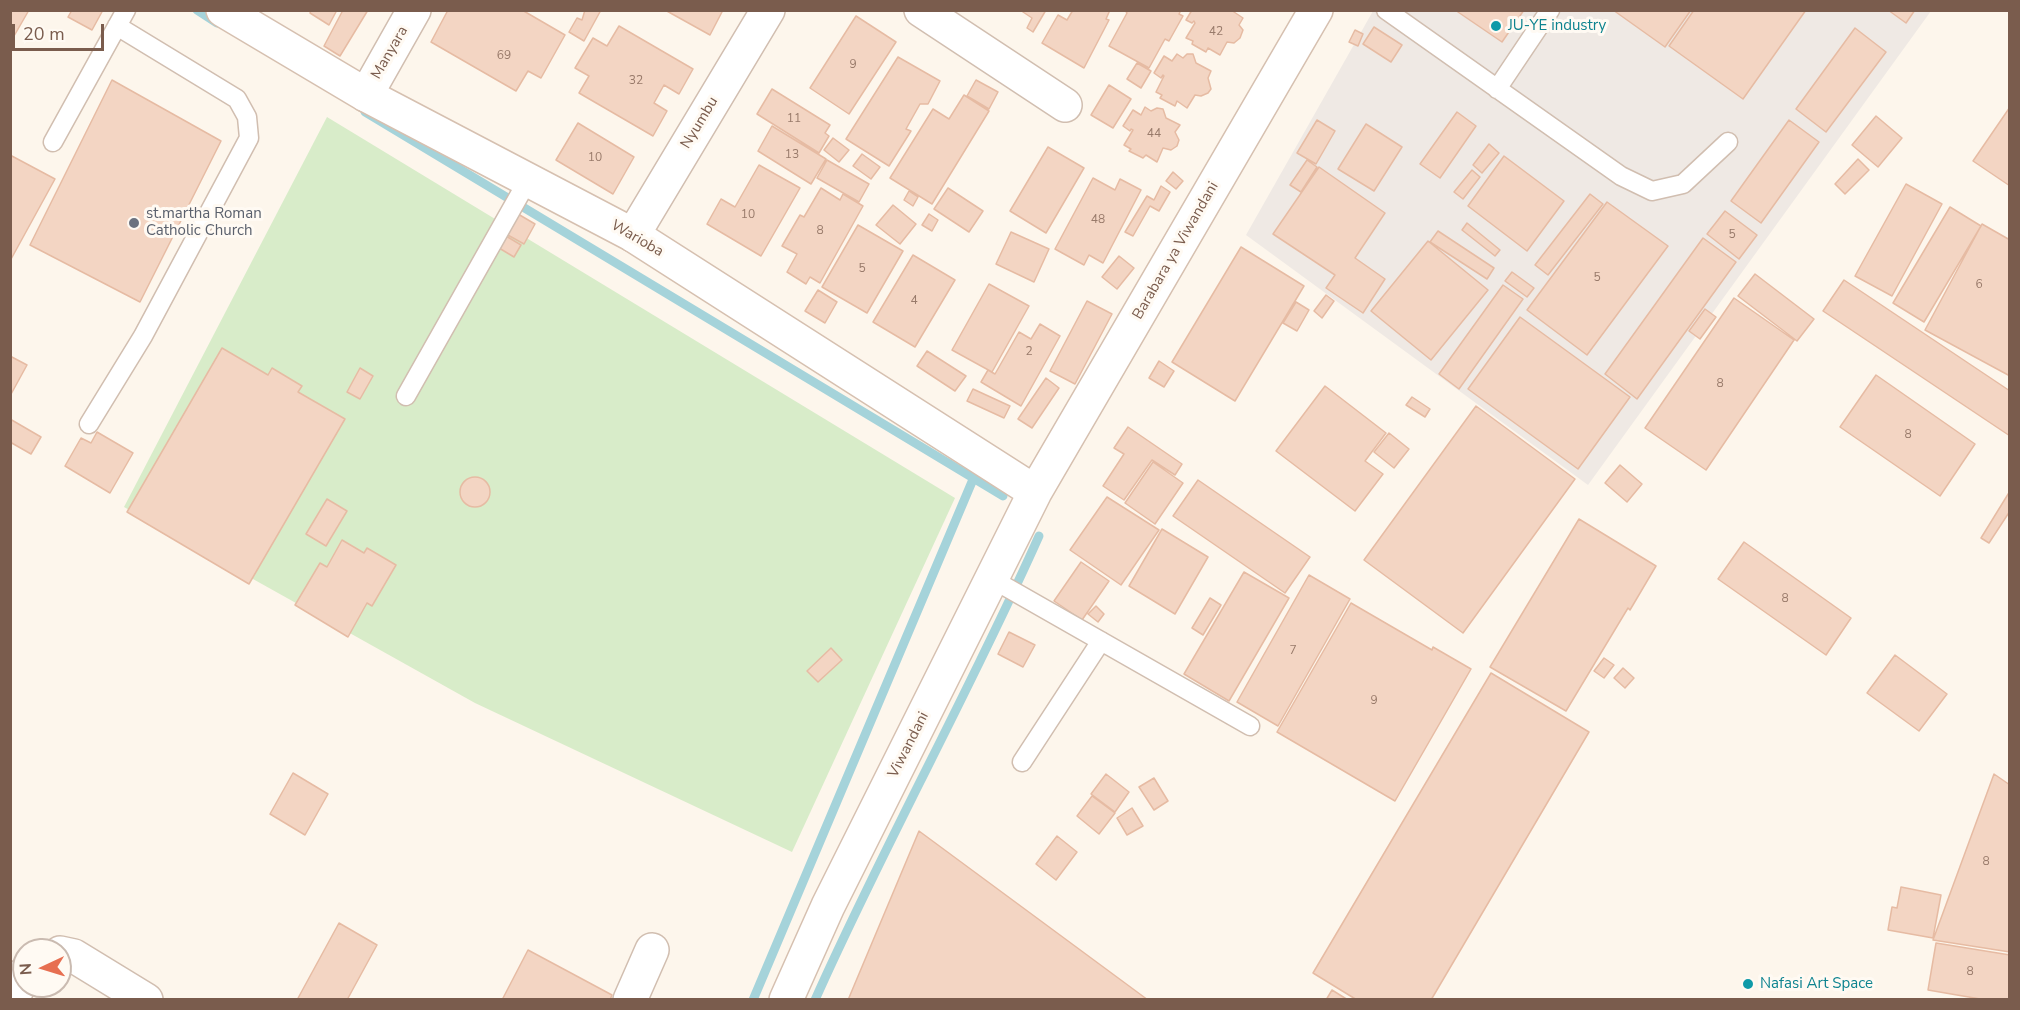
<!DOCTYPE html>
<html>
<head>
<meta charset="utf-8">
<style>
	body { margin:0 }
	#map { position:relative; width:2020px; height:1010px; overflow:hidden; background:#fdf6ec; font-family:"Nunito Sans",sans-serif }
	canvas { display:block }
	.frame { position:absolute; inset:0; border:12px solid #7a5c4d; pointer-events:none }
	.north { position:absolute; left:12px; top:938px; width:60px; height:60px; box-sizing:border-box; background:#fffaf3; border:2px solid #cabbb1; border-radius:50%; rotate:266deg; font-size:16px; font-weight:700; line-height:24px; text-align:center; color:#7a5c4d }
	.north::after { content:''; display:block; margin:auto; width:21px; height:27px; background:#e76f51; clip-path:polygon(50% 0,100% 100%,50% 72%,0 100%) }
	.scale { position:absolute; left:12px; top:24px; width:92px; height:27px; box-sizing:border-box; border:3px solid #7a5c4d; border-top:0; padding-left:8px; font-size:18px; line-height:21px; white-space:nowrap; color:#7a5c4d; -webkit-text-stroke:4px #fffaf3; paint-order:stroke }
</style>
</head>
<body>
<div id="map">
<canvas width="2020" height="1010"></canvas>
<div class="frame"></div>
<div class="north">N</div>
<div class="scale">20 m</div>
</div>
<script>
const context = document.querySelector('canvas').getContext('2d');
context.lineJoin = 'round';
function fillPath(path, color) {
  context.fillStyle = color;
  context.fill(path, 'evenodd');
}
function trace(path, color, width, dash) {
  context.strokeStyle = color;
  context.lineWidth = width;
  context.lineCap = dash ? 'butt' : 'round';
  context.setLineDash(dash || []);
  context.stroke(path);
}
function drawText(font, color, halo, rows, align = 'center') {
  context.font = font + ' "Nunito Sans",sans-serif';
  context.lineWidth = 6;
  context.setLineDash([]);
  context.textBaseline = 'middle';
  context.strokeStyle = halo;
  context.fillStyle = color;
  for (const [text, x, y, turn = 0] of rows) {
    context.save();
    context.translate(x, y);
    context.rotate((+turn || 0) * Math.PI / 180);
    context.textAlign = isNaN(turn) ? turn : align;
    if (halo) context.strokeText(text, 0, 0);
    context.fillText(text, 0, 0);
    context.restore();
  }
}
fillPath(new Path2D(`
	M1373,11H1931L1588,485L1246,235Z`), '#efe9e4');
fillPath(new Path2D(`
	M327,117L955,498L792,852L475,703L124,507Z`), '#d8ecc9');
trace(new Path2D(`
	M197,10L217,23
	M365,112L1003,496
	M753,1000L974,477
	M815,1000C885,843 969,693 1039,536`), '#a5d3da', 9);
const building = new Path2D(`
	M10,10H29L10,43Z
	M72,10H103L92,30L68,17Z
	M311,10H337L329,25L310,13Z
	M343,10H368L340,56L324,46Z
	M448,10H522L565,35L541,78L528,71L516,91L431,42Z
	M585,10H601L584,41L569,32L577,18L582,20Z
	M665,10H723L710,35Z
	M1020,10H1046L1033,32L1027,28L1032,18Z
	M1073,10H1110L1106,19L1109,20L1084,68L1042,43L1058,15L1067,20Z
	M1125,10H1181L1179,14L1183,16L1169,41L1165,39L1149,68L1109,46L1127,13Z
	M1192,10H1231L1243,18L1239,25L1243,30L1240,38L1234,43L1227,42L1220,55L1208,48L1206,52L1192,44L1193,41L1186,38L1195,23L1194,21L1192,23L1186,20Z
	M1455,10H1524L1502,42Z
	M1613,10H1691L1665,47Z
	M1694,10H1806L1743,99L1669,46Z
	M1888,10H1915L1906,23Z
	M856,16L896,42L849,114L810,88Z
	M619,26L693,69L679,94L664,85L654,103L667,111L653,136L579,93L589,76L575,68L593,38L607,46Z
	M1374,27L1402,45L1391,62L1363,44Z
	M1855,28L1886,52L1826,132L1796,109Z
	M1355,30L1363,34L1358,46L1349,42Z
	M1177,54L1183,58L1187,54H1193L1196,63L1211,71L1208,78L1211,89L1208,93L1201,96L1195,95L1187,108L1177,101L1175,106L1160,98L1162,95L1156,92L1164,76L1163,75L1161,78L1154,73L1164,56L1172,61Z
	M898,57L940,81L928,104H920L906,129L911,131L889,166L846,139Z
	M1137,63L1151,71L1141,88L1127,79Z
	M112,80L221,141L140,302L30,245Z
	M976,80L998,92L989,109L967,96Z
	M1109,85L1131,99L1113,128L1091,115Z
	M772,89L830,125L825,133L829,136L819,153L757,114Z
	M964,95L989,111L932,204L890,178L933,109L949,119Z
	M1145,107L1151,111L1157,108L1163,109L1166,118L1180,125L1175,132L1179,140L1177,146L1171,150L1163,148L1157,162L1146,155L1143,158L1129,151L1131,149L1124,145L1133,130L1131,129L1130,131L1123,126L1133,110L1141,115Z
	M2010,107V186L1973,161Z
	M1457,112L1476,126L1440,178L1420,164Z
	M1876,116L1902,138L1878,167L1852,145Z
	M1317,120L1335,131L1316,164L1297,153Z
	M1789,120L1819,142L1761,223L1731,201Z
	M578,123L634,157L613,194L556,160Z
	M1366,124L1402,147L1374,191L1338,169Z
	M772,126L826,159L811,184L758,151Z
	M833,138L849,150L839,162L824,150Z
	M1489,144L1499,153L1482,173L1473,165Z
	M1048,147L1084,168L1046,233L1010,211Z
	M862,154L880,167L871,179L853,166Z
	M10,155L55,179L10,261Z
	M1504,156L1564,201L1527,251L1468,206Z
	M1858,159L1869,170L1845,194L1835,184Z
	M827,160L869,184L859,202L817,178Z
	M1307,160L1317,167L1301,192L1290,185Z
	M759,165L800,188L761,256L707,224L721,199L735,207Z
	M1319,167L1385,213L1355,258L1385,279L1363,313L1326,288L1335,275L1273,234Z
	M1472,170L1480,177L1463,199L1454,192Z
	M1173,172L1183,181L1176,189L1166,181Z
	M1093,178L1115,190L1120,179L1141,190L1103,263L1089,255L1084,265L1055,249Z
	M1906,184L1942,204L1892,296L1855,276Z
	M1161,186L1170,192L1159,211L1150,206L1133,236L1125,232L1147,196L1154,200Z
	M821,188L840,200L843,194L863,206L820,283L810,277L806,284L787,272L797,254L782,246L800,215L804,217Z
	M948,188L983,211L969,232L934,209Z
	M909,191L918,197L913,206L904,200Z
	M1590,194L1603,204L1548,275L1535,265Z
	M1607,202L1668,246L1587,355L1527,310Z
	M893,205L916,224L900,244L876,225Z
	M1950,207L1981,226L1924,322L1893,303Z
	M1725,211L1757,235L1739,259L1707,234Z
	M518,214L535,224L524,244L506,234Z
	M929,214L938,220L932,231L922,225Z
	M1467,223L1500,250L1495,256L1462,230Z
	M1982,224L2010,240V376L1925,330Z
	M858,225L903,251L867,313L822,287Z
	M1438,231L1494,268L1487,279L1430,242Z
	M1011,232L1049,249L1034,282L996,264Z
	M506,236L521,245L514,257L499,248Z
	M1703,238L1736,262L1637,399L1605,374Z
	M1428,241L1488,290L1431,360L1371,311Z
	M1241,247L1304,286L1235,401L1172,362Z
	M913,255L955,280L915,347L873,322Z
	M1119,256L1134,268L1117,289L1102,277Z
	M1512,272L1534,288L1527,297L1505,281Z
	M1755,274L1814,319L1797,341L1738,296Z
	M1844,280L2010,391V436L1823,311Z
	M989,284L1029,306L992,372L952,350Z
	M1503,285L1523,299L1459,389L1439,374Z
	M818,290L837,302L825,323L805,311Z
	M1326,295L1334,301L1322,318L1314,311Z
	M1734,298L1794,340L1706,470L1645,428Z
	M1087,301L1112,314L1075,384L1050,371Z
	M1296,302L1309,310L1297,331L1283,323Z
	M1705,309L1716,317L1700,339L1689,331Z
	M1520,317L1630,397L1578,469L1468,389Z
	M1040,324L1060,336L1021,406L981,382L988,370L995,374L1019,332L1031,339Z
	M222,348L268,375L272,368L302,386L298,392L345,419L249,584L127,512Z
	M927,351L966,376L955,391L917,366Z
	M10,356L27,365L10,396Z
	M1159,361L1174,371L1164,387L1149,378Z
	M360,368L373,376L360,399L347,392Z
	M1876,375L1975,444L1940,496L1840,427Z
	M1046,378L1059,388L1032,428L1018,419Z
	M1325,386L1386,433L1365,461L1383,474L1355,511L1276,451Z
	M973,389L1010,406L1004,418L967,401Z
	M1412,397L1430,409L1425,417L1406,405Z
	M1476,406L1575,479L1463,633L1364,560Z
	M10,419L41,437L31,454L10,442Z
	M1128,427L1182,464L1175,475L1152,460L1124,500L1103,486L1124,454L1114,448Z
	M97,432L133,453L110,493L65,466L81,438L91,443Z
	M1389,433L1409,449L1394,468L1374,452Z
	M1153,462L1183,483L1155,524L1125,503Z
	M1620,465L1642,484L1627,502L1605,483Z
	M460 492a15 15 0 1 1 30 0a15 15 0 1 1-30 0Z
	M1198,480L1310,557L1285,593L1173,516Z
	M2010,491V511L1989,543L1981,538Z
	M1107,497L1159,530L1121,585L1070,550Z
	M327,499L347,511L326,546L306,534Z
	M1579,519L1656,566L1630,610L1628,608L1566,711L1490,667Z
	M1162,529L1208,557L1175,614L1129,586Z
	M342,540L364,553L367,548L396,565L372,606L367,603L348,637L295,605L320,563L327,567Z
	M1744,542L1851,618L1826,655L1718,579Z
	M1081,562L1109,581L1082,620L1054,601Z
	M1244,572L1289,598L1229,701L1184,674Z
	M1309,575L1350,599L1278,726L1237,702Z
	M1210,598L1221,605L1203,635L1192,628Z
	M1351,603L1432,650L1433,647L1471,669L1395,801L1277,732Z
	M1096,606L1104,614L1098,622L1088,614Z
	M1009,632L1035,645L1023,667L998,654Z
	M831,648L842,660L818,682L807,671Z
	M1895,655L1947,694L1919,731L1867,693Z
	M1604,658L1614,665L1604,678L1594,671Z
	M1623,668L1634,678L1625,688L1614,678Z
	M1491,673L1589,732L1431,1000H1357L1313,973Z
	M293,773L328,794L305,835L270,814Z
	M1106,774L1129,792L1115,812L1091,794Z
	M1994,774L2010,785V952L1933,940Z
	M1154,778L1168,801L1154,810L1139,787Z
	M1092,796L1115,813L1099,834L1077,816Z
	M1132,808L1143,826L1127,835L1117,818Z
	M919,831L1148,1000H848Z
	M1057,836L1077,852L1056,880L1036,864Z
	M1901,887L1941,895L1933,938L1888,930L1892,907L1897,908Z
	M339,923L377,945L347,1000H297Z
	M1936,943L2010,955V1000H1986L1928,990Z
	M528,950L612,995L610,1000H502Z
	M1332,990L1348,1000H1326Z`);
fillPath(building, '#f3d5c3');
trace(building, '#e6bba3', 1.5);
const lane = new Path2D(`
	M1386,10L1621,176L1652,191L1683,184L1728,142
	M1497,89L1550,10
	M53,142L126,10
	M406,396L528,180
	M89,424L143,336L249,138L247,117L237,99L117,26
	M992,579L1250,726
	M1022,762L1101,641`);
const street = new Path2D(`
	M921,10L1065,105
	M366,95L414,10
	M633,235L768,10
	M60,953L74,956L146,1000
	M12,1000L24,974
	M630,1000L652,950`);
const secondary = new Path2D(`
	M223,10L366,95L633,235L1035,492
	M786,1000L828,906L1035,492L1316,10`);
trace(lane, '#d1beb0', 21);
trace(street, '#d1beb0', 36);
trace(secondary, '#d6c0b0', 36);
trace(lane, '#fff', 18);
trace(street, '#fff', 33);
trace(secondary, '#fff', 33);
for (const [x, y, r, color] of [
	[1496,26,6,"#0f9aa8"],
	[134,223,6,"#6b7280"],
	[1748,984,6,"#0f9aa8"]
]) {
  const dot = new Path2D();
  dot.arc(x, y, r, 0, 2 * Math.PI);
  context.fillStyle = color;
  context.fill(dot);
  trace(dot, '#fffaf3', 2);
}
drawText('12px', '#987a6a', null, [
	["42",1216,32],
	["69",504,56],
	["9",853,65],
	["32",636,81],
	["11",794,119],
	["44",1154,134],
	["13",792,155],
	["10",595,158],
	["10",748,215],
	["48",1098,220],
	["8",820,231],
	["5",1732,235],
	["5",862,269],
	["5",1597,278],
	["6",1979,285],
	["4",914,301],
	["2",1029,352],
	["8",1720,384],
	["8",1908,435],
	["8",1785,599],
	["7",1293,651],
	["9",1374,701],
	["8",1986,862],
	["8",1970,972]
]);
drawText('15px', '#0d838f', '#fffaf3', [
	["JU-YE industry",1508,26],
	["Nafasi Art Space",1760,984]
], 'left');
drawText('15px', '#7a5c4d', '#fffaf3', [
	["Manyara",390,53,-60],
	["Nyumbu",700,123,-59],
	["Warioba",637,239,30],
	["Barabara ya Viwandani",1176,251,-60],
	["Viwandani",909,745,-63]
]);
drawText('15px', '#5b616d', '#fffaf3', [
	["st.martha Roman",146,214],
	["Catholic Church",146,231]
], 'left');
</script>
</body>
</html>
